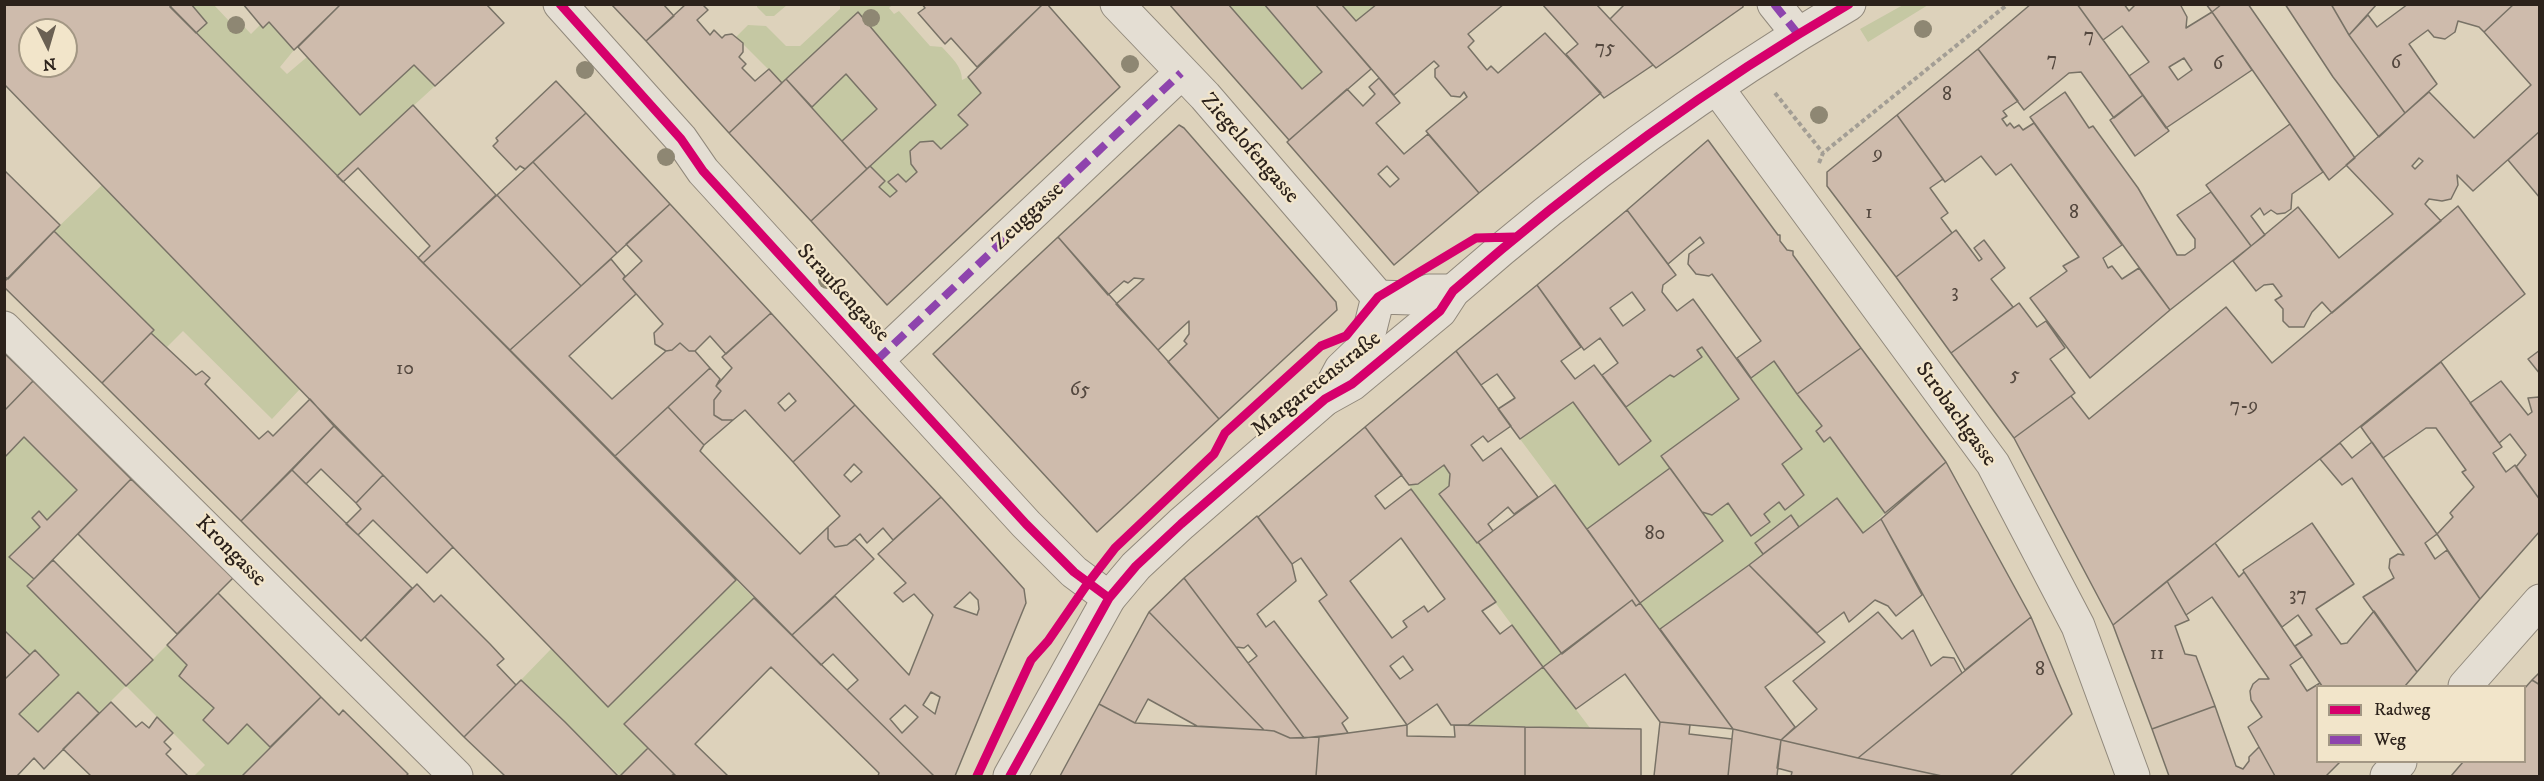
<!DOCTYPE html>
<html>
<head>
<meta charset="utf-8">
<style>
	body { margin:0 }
	#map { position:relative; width:2544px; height:781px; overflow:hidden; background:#ddd2bb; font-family:"IM FELL DW Pica",serif }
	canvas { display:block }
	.frame { position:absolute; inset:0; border:6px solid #2c221b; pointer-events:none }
	.legend { position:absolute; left:2316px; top:685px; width:210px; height:78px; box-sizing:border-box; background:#f2e5ca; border:2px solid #a39784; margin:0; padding:8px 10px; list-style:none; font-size:18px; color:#2c221b }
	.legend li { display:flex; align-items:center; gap:12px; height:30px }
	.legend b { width:30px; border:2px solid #a39784 }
	.north { position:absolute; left:18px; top:18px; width:60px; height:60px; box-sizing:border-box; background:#f2e5ca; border:2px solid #a39784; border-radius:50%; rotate:175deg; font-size:16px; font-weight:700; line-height:24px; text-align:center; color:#2c221b }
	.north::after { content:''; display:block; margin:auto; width:21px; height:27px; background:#6a6053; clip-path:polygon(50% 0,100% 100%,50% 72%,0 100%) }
</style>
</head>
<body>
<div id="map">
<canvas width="2544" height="781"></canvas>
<div class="frame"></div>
<ul class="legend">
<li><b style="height:8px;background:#d6006c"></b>Radweg</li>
<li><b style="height:8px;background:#8e44ad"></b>Weg</li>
</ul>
<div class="north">N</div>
</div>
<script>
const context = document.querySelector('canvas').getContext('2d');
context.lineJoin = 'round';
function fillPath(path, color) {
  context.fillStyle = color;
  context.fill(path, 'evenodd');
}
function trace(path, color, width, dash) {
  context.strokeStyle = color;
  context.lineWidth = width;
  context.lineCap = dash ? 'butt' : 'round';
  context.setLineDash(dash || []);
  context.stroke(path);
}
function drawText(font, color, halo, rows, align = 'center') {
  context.font = font + ' "IM FELL DW Pica",serif';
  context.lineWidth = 4.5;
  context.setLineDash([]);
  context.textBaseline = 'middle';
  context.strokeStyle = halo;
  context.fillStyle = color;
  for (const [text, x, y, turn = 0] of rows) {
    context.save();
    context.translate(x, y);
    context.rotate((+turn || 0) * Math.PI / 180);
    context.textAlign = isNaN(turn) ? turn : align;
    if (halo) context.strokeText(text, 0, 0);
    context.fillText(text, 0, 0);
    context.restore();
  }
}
fillPath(new Path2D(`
	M191,5H214L230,22L236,18L251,34L260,25L263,28L269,22L294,50L280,67L287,74L307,57L414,65L435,86L337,176L196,33L207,23Z
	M757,5H787L774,16H766L757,7Z
	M840,5H892L889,8L894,14L899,11L930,46L942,47C951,57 962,66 962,80L968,77L981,93L958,114L968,125L941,149L933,141L920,142L910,151L911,164L917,172L906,182L898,174L889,182L897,191L890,197L879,187L870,166L936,105L858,12L782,83L736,37L748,25L766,26L786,46H800L840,9Z
	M1228,5H1264L1322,72L1302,89Z
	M1341,5H1377L1356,21Z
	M1903,5H1928L1868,42L1860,29Z
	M846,74L877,109L842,141L812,107Z
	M102,185L300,389L272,419L183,331L167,347L151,333L153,329L54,231Z
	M1702,347L1739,399L1670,468L1587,529L1520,439L1573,402L1620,465L1651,441L1626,407L1670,375L1675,377L1701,357L1697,350Z
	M1774,361L1822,426L1816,431L1824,442L1830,437L1885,513L1863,533L1837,499L1799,527L1790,515L1755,543L1763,554L1660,629L1640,603L1723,541L1702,512L1712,515L1728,503L1751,535L1764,514L1779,502L1785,510L1804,495L1782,464L1802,448L1751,378Z
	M24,437L77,490L47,520L39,511L32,518L40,527L10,557L34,579L27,586L126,686L167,645L187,665L179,676L214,708L228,743L247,724L270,747L242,776H194L205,765L126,686L99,713L77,692L38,732L19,714L59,675L35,650L30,655L5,630L4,458Z
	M1444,465L1450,474L1449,486L1439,495L1476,543L1478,542L1562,654L1544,667L1590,728L1468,725L1543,667L1411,489L1409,485L1418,484Z
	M736,580L754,598L625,724L648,748L620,776L521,680L551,649L608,707Z`), '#c5c8a3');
const building = new Path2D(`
	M4,4H168L736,580L608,707L4,84ZM30,30H66V66H30Z
	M173,4H191L207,23L196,33L170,7Z
	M243,4H341L294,50L269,22L263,28Z
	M341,4H486L504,23L435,86L414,65L360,115L298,47Z
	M611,4H663L674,16L646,41Z
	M686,4H702L708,10L697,20L710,35L714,30L722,38L725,35L732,34L743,43V52L739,57L746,64L742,68L755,81L769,69L782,83L729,133L646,41Z
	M922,4H1043L977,67L951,38L945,44L918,13L925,8Z
	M1043,4H1047L1120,87L887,305L811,221L870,166L885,181L879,187L890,197L897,191L888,182L898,174L906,182L917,172L911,164L910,151L920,142L933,141L941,149L968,125L958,115L981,93L968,77Z
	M1169,4H1228L1302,89L1322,72L1264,4H1315L1371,69L1289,140Z
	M1315,4H1341L1356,21L1377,4H1504L1468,34L1474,41L1468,47L1487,70L1491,66L1498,73L1545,33L1601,93L1479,193L1426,131L1467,97L1464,92L1460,97L1451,96L1435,77V69L1439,66L1434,61L1394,95Z
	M1542,4H1596L1653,65L1604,98L1566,54L1578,44Z
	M1625,4H1743V7L1656,68L1610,19Z
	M2031,4H2077L2143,95L2114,118L2081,72L2069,73L2024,110L1978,49Z
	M2077,4H2124L2129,11L2136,4H2180L2187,17L2186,28L2212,12L2252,70L2166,128L2129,76L2149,62L2122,26L2103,40ZM2184,58L2192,70L2178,80L2169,67Z
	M2206,4H2222L2212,12Z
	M2222,4H2248L2355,158L2329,180L2212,12Z
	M2285,4H2331L2349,35L2405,113L2379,137L2333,77Z
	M2331,4H2377L2349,35Z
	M2408,4H2514L2484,32L2479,27L2458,21L2455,32L2445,39L2434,37L2428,30L2409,44L2437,84L2405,113L2349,35L2368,15L2377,27Z
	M2514,4H2540V131L2473,191L2457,175L2458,185L2451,199L2442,201L2429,199L2425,204L2441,221L2332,313L2322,302L2312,312L2304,327H2289L2283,321V309L2275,300L2282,296L2273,284L2264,285L2256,291L2233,261L2298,207L2339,258L2393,214L2346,165L2429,92L2474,138L2531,85L2484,32ZM2419,158L2423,161L2415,169L2412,166Z
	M858,12L936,105L867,169L842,141L877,109L846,74L812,107L786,79Z
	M1978,49L2018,101L2003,111L2007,116L2002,119L2007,126L2010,123L2014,128L2019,125L2023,130L2034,123L2122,245L2103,258L2108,268L2112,266L2122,279L2139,268L2170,310L2090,378L2030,298L2067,271L2063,266L2079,257L2011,164L1996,175L1981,156L1945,182L1897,115Z
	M1379,78L1400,103L1376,123L1404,154L1428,134L1479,193L1394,265L1287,142L1347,89L1363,106L1375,94L1369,87ZM1387,166L1399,179L1390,187L1378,174Z
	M786,79L867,169L811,221L729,133Z
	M556,81L586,113L525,169L520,166L516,170L493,146L498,141L496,138Z
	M2065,92L2089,128L2093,126L2138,188L2177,255H2185L2195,248V239L2177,215L2211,192L2251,246L2170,310L2030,117Z
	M2143,95L2169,131L2135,156L2110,120Z
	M413,105L496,195L423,263L418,258L430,246L358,168L343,182L337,176Z
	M586,113L670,204L617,253L533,162Z
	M1897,115L1943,179L1930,188L1948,213L1941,218L1952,233L1896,277L1827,186V172Z
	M2290,124L2323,172L2292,194L2291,209L2285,213L2277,214L2271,210L2264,215L2260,208L2251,216L2265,235L2251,246L2206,185Z
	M1179,125L1184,128L1336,302L1337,310L1219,419L1168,362L1187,344L1184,341L1189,334V321L1158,350L1116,304L1144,279L1134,278L1128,283L1124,281L1108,295L1058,237Z
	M2540,131V198L2508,160Z
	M1708,140L1778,235H1780V241L1787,250L1793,251V255L1861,348L1797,394L1774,361L1751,378L1737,358L1761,341L1712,274L1709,276L1696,274L1688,264L1689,254L1704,243L1700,237L1668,264L1627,210Z
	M533,162L617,253L581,286L497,195Z
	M4,170L60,225L8,279L4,276Z
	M497,195L581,286L510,350L423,263Z
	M670,204L771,313L726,354L710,336L695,351H689L680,343L672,350L666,351L655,344L654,333L663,324L623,279L642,261L626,244Z
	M2458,206L2525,294L2113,625L2014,438L2071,396L2089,419L2226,307L2272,363Z
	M1627,210L1676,275L1663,285L1662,292L1677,311L1693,299L1802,449L1782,464L1804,495L1785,510L1779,502L1764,514L1770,522L1751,536L1728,503L1712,515L1702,512L1661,456L1739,399L1702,347L1697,350L1702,357L1674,377L1670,375L1626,407L1602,375L1618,363L1600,338L1584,350L1537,285ZM1632,292L1645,310L1623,326L1610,308Z
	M1956,230L1979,261L1982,259L1974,248L1984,240L2005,268L1991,279L2013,307L1951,353L1896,277Z
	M54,231L154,330L102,383L4,287V282Z
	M1058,237L1219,419L1097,532L933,354Z
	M611,259L625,276L623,279L636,294L569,356L612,399L666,351L672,350L680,343L689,351H695L710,368L615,456L510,350Z
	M1537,285L1581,347L1561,361L1575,379L1594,365L1651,441L1619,465L1573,402L1520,439L1498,409L1515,398L1497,374L1481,385L1456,351Z
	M2019,303L2037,327L2046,321L2065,348L2050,359L2075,393L2014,438L1951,353Z
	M771,313L855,405L793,462L745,410L733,420H722L714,415V400L721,391L716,386L732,368L722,357ZM789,393L796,401L785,411L778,403Z
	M151,333L196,375L202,371L210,378L205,384L259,439L268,431L273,436L310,399L334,426L241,521L102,383Z
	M1861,348L1946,462L1885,513L1830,437L1824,442L1816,431L1822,426L1797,394Z
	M2540,350V374L2528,359Z
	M1456,351L1511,426L1488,442L1483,436L1471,445L1483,461L1501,448L1538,497L1514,514L1508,507L1488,524L1493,531L1477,543L1439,494L1449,486L1450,474L1444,465L1418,484L1409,485L1365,427Z
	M4,353L33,381L4,411Z
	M2441,362L2502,447L2493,453L2506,472L2515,465L2540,500V531L2480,599L2437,534L2453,517L2450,513L2474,487L2462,472L2466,470L2436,428H2426L2383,458L2361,427Z
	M710,368L720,379L716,386L721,391L714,400V415L722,420H733L704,445L668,407Z
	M33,381L131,479L34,579L9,557L40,527L32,518L39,511L47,520L77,490L24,437L4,458V411Z
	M2501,381L2528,415L2532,412L2528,398L2539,397L2540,500L2516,467L2526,455L2510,434L2499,443L2470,403Z
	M855,405L941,497L893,540L883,528L867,543L860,534L847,545L835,547L828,539V527L840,516L793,462ZM854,464L862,472L851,482L844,475Z
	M668,407L704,445L700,451L800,554L828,527V539L835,547L847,545L855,539L874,559L792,635L615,456Z
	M334,426L383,475L356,503L321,469L306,484L292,470Z
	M1365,427L1402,475L1375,496L1385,509L1411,489L1496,602L1482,611L1500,634L1512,625L1543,667L1468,725H1451L1437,704L1407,725L1319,601L1327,595L1301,558L1292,564L1258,517ZM1401,538L1445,599L1428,612L1424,606L1403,621L1407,627L1392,638L1350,581ZM1403,656L1413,670L1400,679L1390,666Z
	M2372,442L2437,534L2425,543L2435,559L2447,550L2480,599L2417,672L2363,597L2394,578L2389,568L2390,559L2398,554L2404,555L2352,478L2342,485L2320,459L2340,443L2352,458Z
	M1946,462L2031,617L1965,670L1881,519Z
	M1670,468L1723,541L1640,603L1587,529Z
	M292,470L412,588L361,641L241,521Z
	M383,475L453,547L427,573L373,520L358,535L346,524L361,509L356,503Z
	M131,479L233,578L177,634L78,534Z
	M1555,485L1640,603L1636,606L1632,600L1562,654L1478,542Z
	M941,497L1024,589L1026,603L955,776H934L847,690L858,680L833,654L821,665L792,635L835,596L909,675L933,615L914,594L903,602L894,593L906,583L878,554ZM970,592L978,600L979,609L977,615L954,607ZM931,692L940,697L935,714L923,705ZM905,705L918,717L902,733L890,719Z
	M1837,498L1863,533L1881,519L1922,595L1896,616L1888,606L1875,600L1849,622L1844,612L1817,633L1749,565Z
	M1791,515L1799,527L1763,554L1755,543Z
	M1257,516L1292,564L1296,581L1257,614L1266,627L1274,621L1348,718L1342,723L1348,733L1304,738L1248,663L1257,656L1248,645L1244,648L1236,647L1184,578Z
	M2312,523L2354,584L2316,609L2341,644L2347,643L2374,611L2417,672L2405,686H2322L2295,646L2312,635L2298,615L2282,627L2244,572L2243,570Z
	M2215,543L2239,577L2244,572L2302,657L2290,665L2307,691L2320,683L2322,686H2318V762H2340L2326,776H2275L2248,727L2262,717L2251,700L2250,691L2253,684L2259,679H2269L2212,597L2186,615L2167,581Z
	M53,560L153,660L126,686L27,586Z
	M1749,565L1825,642L1765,687L1795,727L1781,740L1733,729L1660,629Z
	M1184,578L1236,647L1304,738H1290L1274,731L1264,730L1149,612Z
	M2167,581L2189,620L2175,626L2185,654L2196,656L2215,706L2152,729L2113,625Z
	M417,584L434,602L441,595L490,644L504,659L497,665L516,685L464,737L365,637Z
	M218,593L321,697L270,747L247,724L228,744L203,720L214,708L179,676L187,665L167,645Z
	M754,598L847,690L934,776H878L879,773L771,667L695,744L728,776H676L624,724Z
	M1632,600L1636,606L1640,603L1733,729L1660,722L1625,674L1576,709L1543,667Z
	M1149,612L1264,730L1197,726L1148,699L1135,723L1099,704Z
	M1878,612L1902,639L1913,630L1931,666L1943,657L1954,658L1962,673L1858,758L1781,740L1817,709L1793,681Z
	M2031,617L2072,714L2010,776H1942L1858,758Z
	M4,630L30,655L4,680Z
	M35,650L59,675L19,714L38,732L78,692L99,713L44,769L34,758L17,776H4V680Z
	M2540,672V685L2532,680Z
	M521,680L565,722L618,776H505L464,737Z
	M2532,680L2540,685V776H2451L2463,762H2524V689Z
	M321,697L339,715L343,710L408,774L406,776H242Z
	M111,702L136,727L142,722L149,728L157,717L173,733L164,742L171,749L166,754L188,776H91L63,749Z
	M1099,704L1135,723L1264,730L1274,731L1290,738L1319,737L1316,776H1060Z
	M2215,706L2236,766L2243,769L2249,761V757L2259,747L2275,776H2169L2152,729Z
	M1660,722L1690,725L1689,734L1732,739L1728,776H1654Z
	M1407,725V736L1455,737L1454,725L1525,727V776H1316L1319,737Z
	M1525,727L1641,729V776H1525Z
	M1733,729L1781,740L1777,776H1728Z
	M1781,740L1858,758L1942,776H1791L1792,772L1777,768Z
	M648,748L674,774L671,776H620Z`);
fillPath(building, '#cebbac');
trace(building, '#787266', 1.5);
const minor = new Path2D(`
	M560,4L681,139L703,171L1026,524L1074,572L1109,598
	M1117,4L1205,96L1378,297
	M1774,4L1798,34
	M1717,88L1993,464L2078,626L2133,776
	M1378,297L1412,298L1429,291H1453
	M4,328L456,776
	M877,360L1181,73
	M1325,399L1341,369L1366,345L1378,297
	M2465,686L2540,601
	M2387,776L2400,762`);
const tertiary = new Path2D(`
	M1010,776L1109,598L1136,566L1181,524L1325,399L1352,384L1440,311L1453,291C1575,184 1708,86 1849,4`);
trace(minor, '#91897c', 35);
trace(tertiary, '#91897c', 35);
trace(new Path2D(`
	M1775,93L1823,153
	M1819,163L1823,153L2008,4`), '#a39e95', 4, [4.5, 3]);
trace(minor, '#e4ded3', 33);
trace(tertiary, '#e4ded3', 33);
trace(new Path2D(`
	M1774,4L1798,34
	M877,360L1181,73`), '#8e44ad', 8, [15, 8]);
trace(new Path2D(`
	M560,4L681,139L703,171L1026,524L1074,572L1109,598
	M977,776L1031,660L1048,641L1088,583L1115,548L1214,454L1225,433L1321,346L1346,336L1378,297L1476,238L1514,237
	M1010,776L1109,598L1136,566L1181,524L1325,399L1352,384L1440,311L1453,291C1575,184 1708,86 1849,4`), '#d6006c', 9);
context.fillStyle = '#8e8773';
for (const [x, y] of [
	[871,18],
	[236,25],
	[1923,29],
	[1130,64],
	[585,70],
	[1819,115],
	[666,157],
	[827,280]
]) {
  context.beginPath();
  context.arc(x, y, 9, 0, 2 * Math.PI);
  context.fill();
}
drawText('20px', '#54483f', null, [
	["7",2089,37],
	["75",1605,49],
	["7",2052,61],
	["6",2396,64],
	["6",2218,65],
	["8",1947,96],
	["9",1878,155],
	["1",1869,214],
	["8",2074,214],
	["3",1955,293],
	["10",405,370],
	["5",2015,376],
	["65",1080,391],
	["7-9",2244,407],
	["80",1655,535],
	["37",2298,596],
	["11",2157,655],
	["8",2040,671]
]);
drawText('22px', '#2c221b', '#f2e5ca', [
	["Ziegelofengasse",1249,149,49],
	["Zeuggasse",1029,217,-43],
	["Straußengasse",842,294,47],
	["Margaretenstraße",1317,385,-38],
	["Strobachgasse",1955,415,54],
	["Krongasse",230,552,45]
]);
</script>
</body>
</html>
